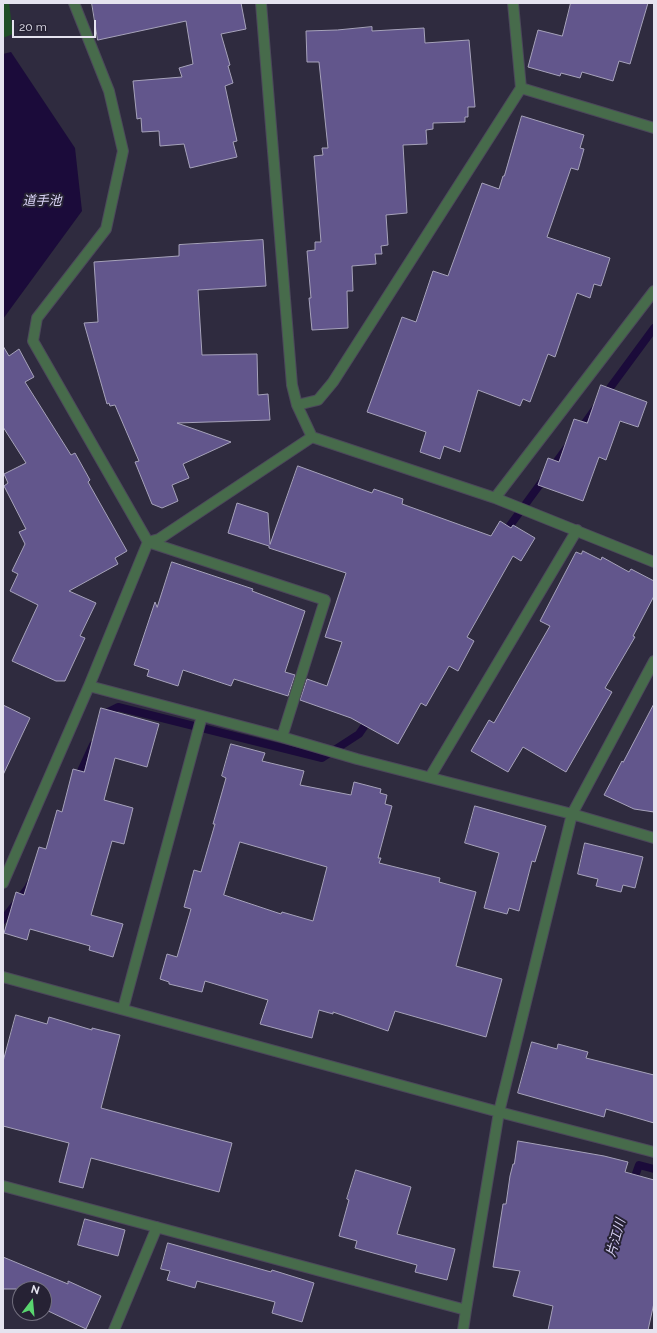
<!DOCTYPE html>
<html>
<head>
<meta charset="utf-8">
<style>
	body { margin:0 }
	#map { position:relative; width:657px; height:1333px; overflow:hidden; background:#2f2b3f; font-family:Raleway,sans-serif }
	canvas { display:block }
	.frame { position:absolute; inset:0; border:4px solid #e5e3ef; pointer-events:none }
	.north { position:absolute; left:12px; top:1281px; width:40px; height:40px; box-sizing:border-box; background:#262234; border:1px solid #726f7f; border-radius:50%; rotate:16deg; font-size:11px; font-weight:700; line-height:16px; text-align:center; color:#e5e3ef }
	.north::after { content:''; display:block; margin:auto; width:14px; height:18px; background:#59d56f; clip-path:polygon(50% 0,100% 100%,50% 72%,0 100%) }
	.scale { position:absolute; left:12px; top:20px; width:84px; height:18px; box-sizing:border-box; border:2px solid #e5e3ef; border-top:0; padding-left:5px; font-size:12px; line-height:14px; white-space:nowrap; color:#e5e3ef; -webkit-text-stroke:3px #262234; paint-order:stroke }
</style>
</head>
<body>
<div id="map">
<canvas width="657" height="1333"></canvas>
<div class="frame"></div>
<div class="north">N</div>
<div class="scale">20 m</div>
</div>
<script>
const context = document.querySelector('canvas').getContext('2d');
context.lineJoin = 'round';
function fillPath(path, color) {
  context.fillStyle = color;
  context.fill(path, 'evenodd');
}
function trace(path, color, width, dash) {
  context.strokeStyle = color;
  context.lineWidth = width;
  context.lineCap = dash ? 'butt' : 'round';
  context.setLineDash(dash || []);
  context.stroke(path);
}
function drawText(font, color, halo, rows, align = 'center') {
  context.font = font + ' Raleway,"Noto Sans JP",sans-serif';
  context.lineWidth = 4;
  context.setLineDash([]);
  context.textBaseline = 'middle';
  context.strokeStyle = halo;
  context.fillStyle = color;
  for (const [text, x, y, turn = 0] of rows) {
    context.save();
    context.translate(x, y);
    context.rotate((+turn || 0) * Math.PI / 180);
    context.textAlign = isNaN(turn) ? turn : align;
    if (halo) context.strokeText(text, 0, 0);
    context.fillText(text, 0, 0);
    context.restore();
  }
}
fillPath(new Path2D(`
	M3,3H9L13,34L3,38Z`), '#204e27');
fillPath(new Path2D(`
	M11,52L75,148L82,211L3,319V54Z`), '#1b0b3a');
trace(new Path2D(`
	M604,396L654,328
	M580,430L595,409
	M503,535L568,446
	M105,718L108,712L118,707L322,758L359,734L370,718
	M77,780L93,745
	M3,920L28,888L30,884
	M632,1185L639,1165L654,1169`), '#1b0b3a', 8);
const building = new Path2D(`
	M92,3H241L246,29L221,34L230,65L228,66L233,83L225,86L237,141L233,142L237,157L190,168L184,144L160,146L159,131L142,132L141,118L137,119L133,81L182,77L179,68L193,64L186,21L98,40Z
	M571,3H648L630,64L619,61L613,81L582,72L580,78L561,73L560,76L528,67L538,30L562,36Z
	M372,27V31L424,28L425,43L469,40L475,107H468V117H465V122L433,123V129L426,130L427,144L403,145L407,213L386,215L388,245L381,246L382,254H375L376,264L352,266L353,291H347L348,328L312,330L309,298H311L307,251L315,250V242H321L314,156L323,155L322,148H328L319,62H307L306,31L337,30Z
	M522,116L584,135L580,148L584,149L578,170L571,168L547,237L610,258L601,286L594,284L590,298L577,293L555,357L548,354L530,402L523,399L520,406L478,390L460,452L444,446L440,459L420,452L426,432L367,412L402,317L416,322L433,271L448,276L482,183L499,189L503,176H504Z
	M263,240L266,286L198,290L202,355L257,354L258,395L268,394L270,420L177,423L231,442L183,464L189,478L172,485L178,501L162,508L152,504L135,462L139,461L115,405L110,406L109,403L107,404L84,323L98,322L94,262L179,256V245Z
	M3,346L9,356L19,349L34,377L25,382L71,455L75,453L90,480L88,482L127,551L115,558L118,564L69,591L96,603L80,636L85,638L65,681H56L12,661L38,605L10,591L18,574L12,571L25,544L19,532L26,529L4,486L8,483L4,474L26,463L3,427Z
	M601,385L647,402L638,427L620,421L606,460L599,457L583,501L538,485L548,458L559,462L574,419L587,423Z
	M298,466L372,493L374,489L403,499L402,504L491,536L500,521L511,528L513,525L535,538L521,561L513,556L467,637L474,641L458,671L449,666L426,706L421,703L398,744L351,718L300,700L307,679L327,686L342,642L325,637L346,573L269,548V546L228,533L237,503L268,513L270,544Z
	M583,551L601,560L602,557L629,572L631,569L654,581V596L633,636L635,637L605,688L612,692L566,772L523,747L508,772L471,751L489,720L494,723L550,626L540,621L576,552L581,554Z
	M172,562L253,589L252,591L305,611L285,672L295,675L288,696L234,679L231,686L183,670L178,686L147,676L149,670L134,665L155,602L157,607Z
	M654,704V812L634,809L604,795L622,761L623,762Z
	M3,705L30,718L3,775Z
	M101,708L159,724L147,767L115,758L104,800L133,808L124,844L112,841L91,915L123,924L113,957L89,950L90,946L30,929L27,940L4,933L16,892L24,895L39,847L46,849L57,810L62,812L73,769L84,772Z
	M231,744L265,753L262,761L304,771L300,785L351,795L354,782L381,789L380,793L387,795L385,804L392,806L378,858H381L379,863L440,878L439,882L476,892L456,966L502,979L486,1037L395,1011L388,1031L333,1012V1014L319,1010L312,1038L260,1024L268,1000L205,981L202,992L169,984V982L160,979L167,954L177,957L191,909L184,907L194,870L201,872L215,824H213L226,778L222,776ZM240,842L327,867L313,921L282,912L281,914L224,895Z
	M475,806L546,826L535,862L532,861L519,911L509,908L507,914L484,908L499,853L465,843Z
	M585,843L643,857L635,888L623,885L621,892L596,886L598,879L578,874Z
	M16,1015L47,1024L49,1017L92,1030V1028L120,1035L101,1108L232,1143L219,1192L91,1158L83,1188L59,1182L69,1143L3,1126V1062Z
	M532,1042L557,1049L558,1044L588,1052L586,1058L654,1075V1123L606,1109L604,1117L518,1093Z
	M518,1141L604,1156L628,1162L625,1172L654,1180V1303L648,1330H548L553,1306L513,1296L520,1271L493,1267L503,1204H506L510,1176L513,1164H514Z
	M356,1170L411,1187L397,1234L455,1249L447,1280L415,1272L417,1265L355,1248L357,1241L339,1236L349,1200L347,1199Z
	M85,1219L125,1230L118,1256L78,1245Z
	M168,1243L271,1272L272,1270L314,1283L302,1322L272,1313L275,1302L197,1281L195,1288L167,1280L170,1271L161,1269Z
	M3,1257L68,1284V1281L101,1296L86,1329L44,1309V1289H3Z`);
fillPath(building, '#62568c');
trace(building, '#a6a2ba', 1);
const minor = new Path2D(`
	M74,3L109,91L123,151L106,229L37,318L33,341L148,542L325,600L282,737
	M261,3L292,385L297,405L312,437L495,498L654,562
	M521,88L654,128
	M297,405L318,400L333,382L521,88L513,3
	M312,437L159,539L148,542L89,686L282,737L357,759L572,814L654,838
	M495,498L654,291
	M430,777L577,530
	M3,883L89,686
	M3,977L499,1112L654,1152
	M123,1009L202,716
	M3,1186L466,1310L499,1112L572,814L654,661
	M114,1330L157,1227
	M463,1330L466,1310`);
trace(minor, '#4c485b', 12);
trace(minor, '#476b4b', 10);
drawText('italic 13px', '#d9d3f5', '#262234', [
	["道手池",42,201],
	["片江川",616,1238,-74]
]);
</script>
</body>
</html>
